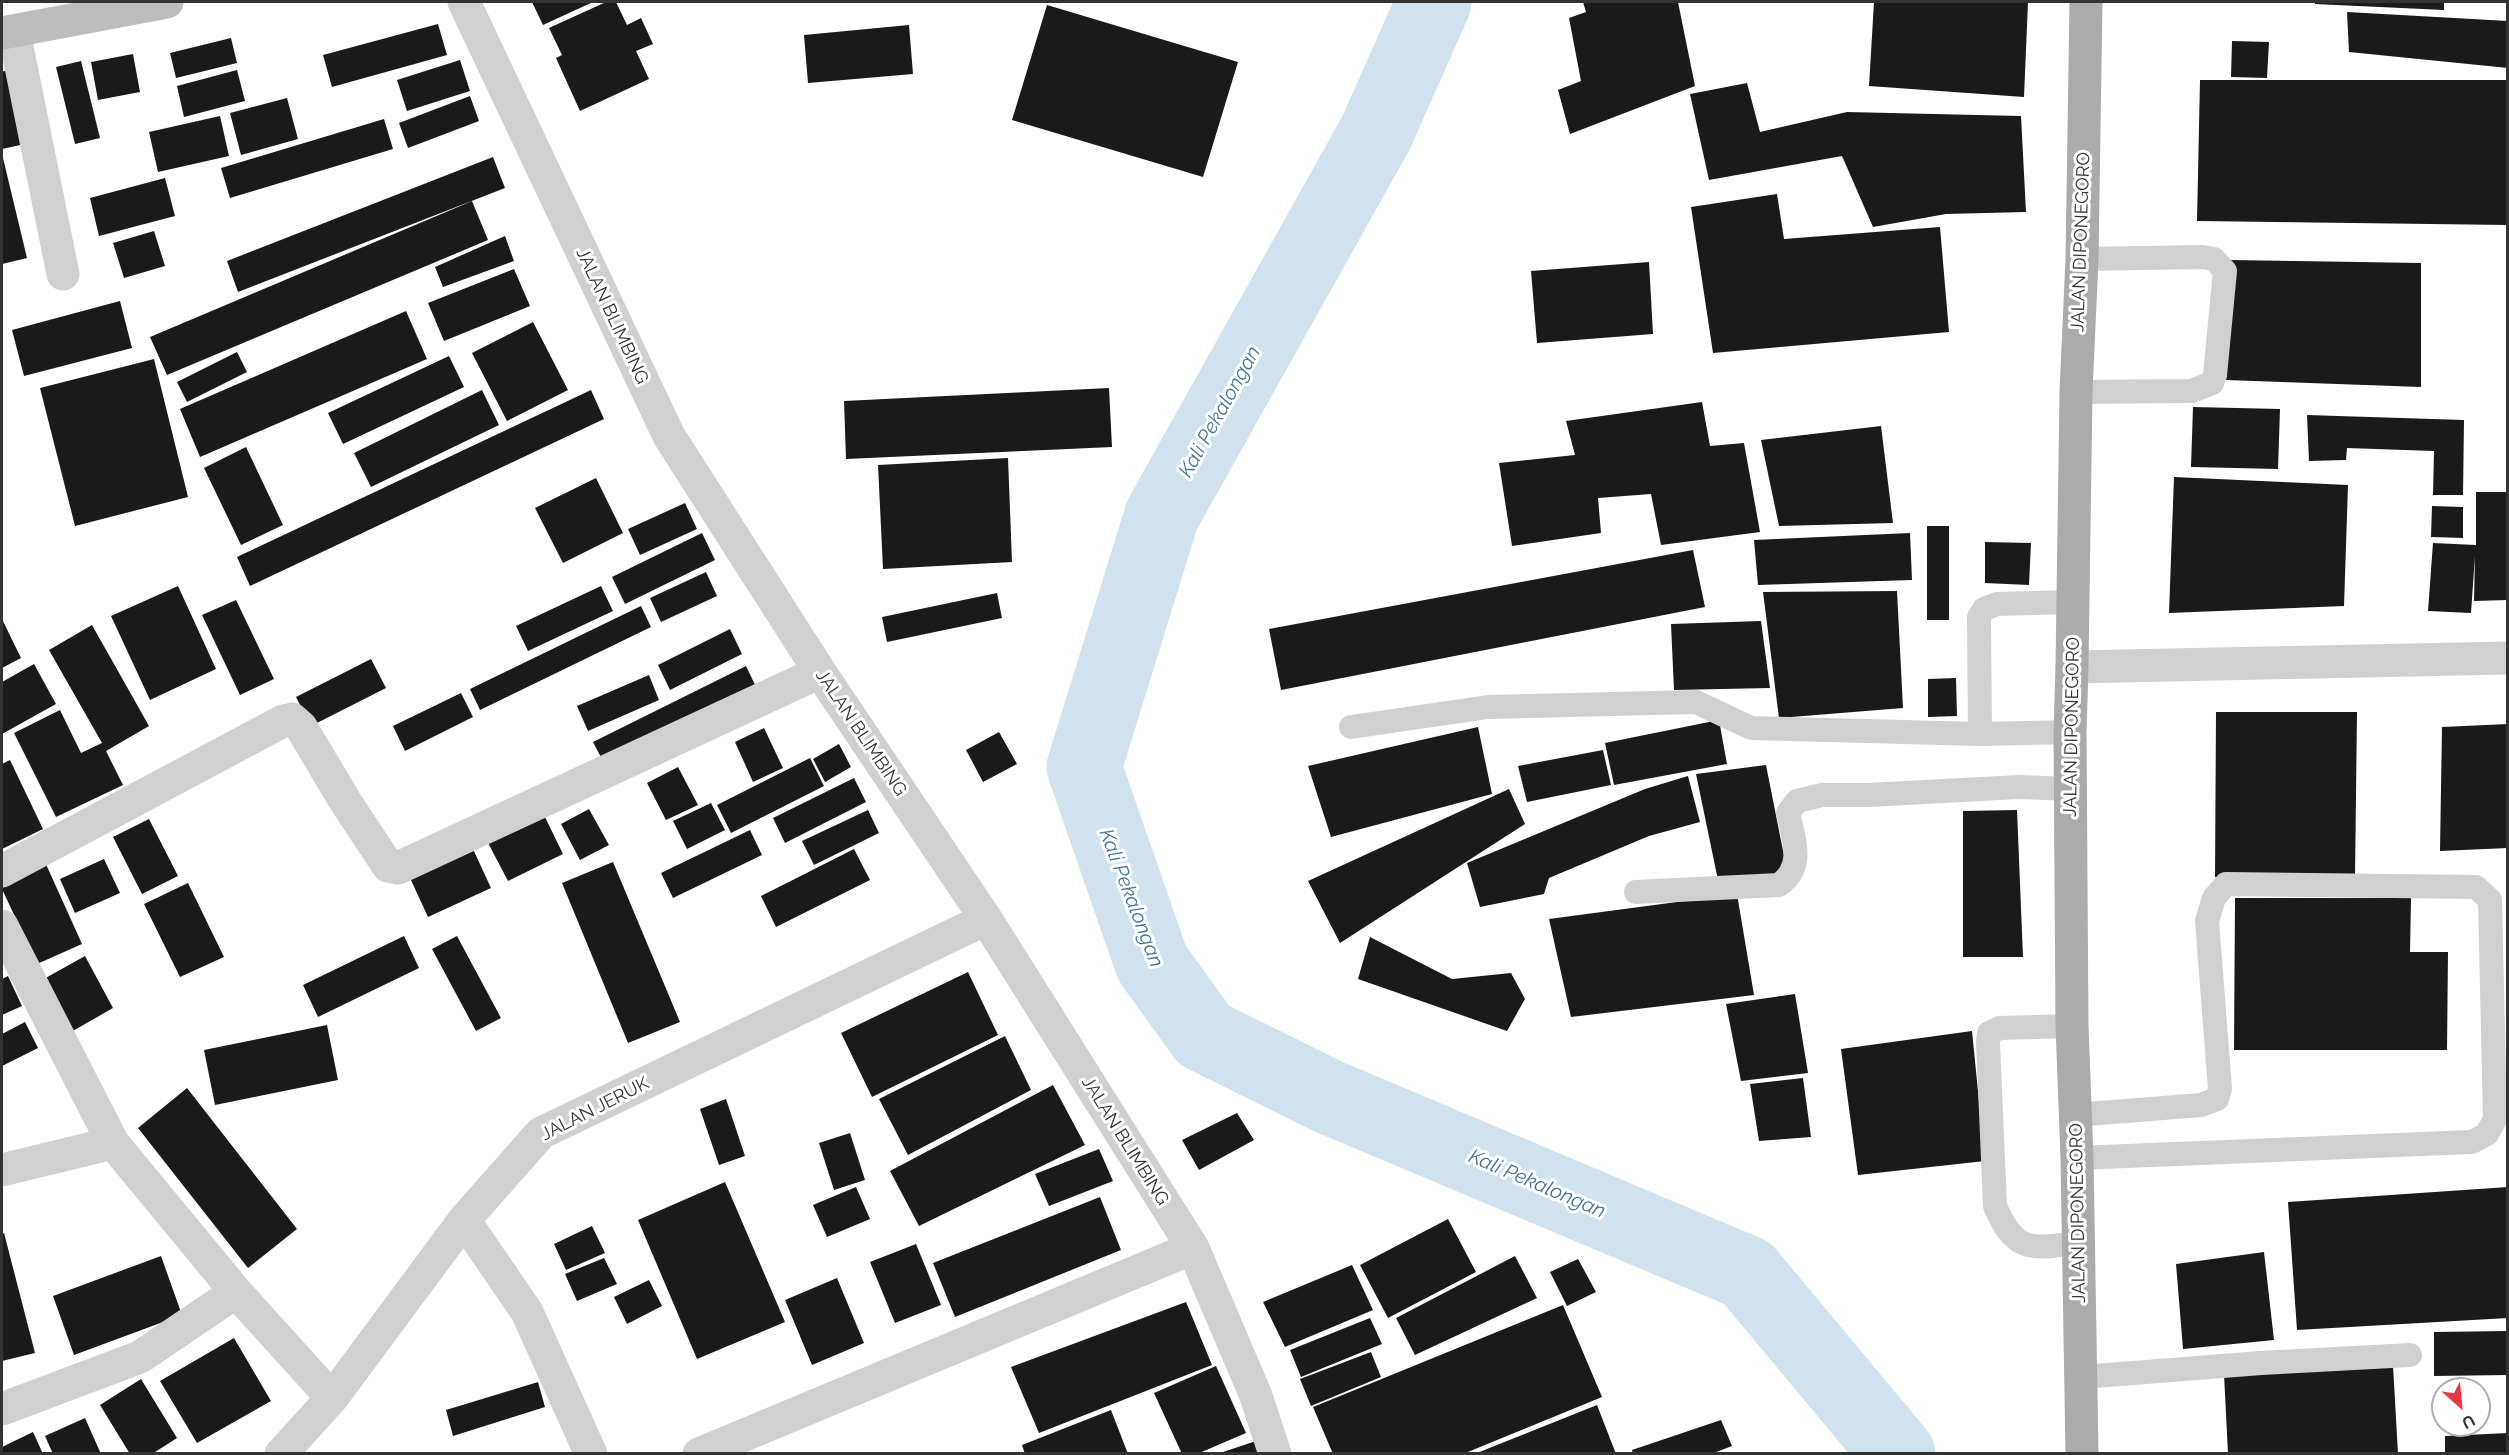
<!DOCTYPE html>
<html>
<head>
<meta charset="utf-8">
<style>
	body { margin:0 }
	#map { position:relative; width:2509px; height:1455px; overflow:hidden; background:#fff; font-family:Raleway,sans-serif }
	canvas { display:block }
	.frame { position:absolute; inset:0; border:3px solid #333; pointer-events:none }
	.north { position:absolute; left:2431px; top:1377px; width:60px; height:60px; box-sizing:border-box; background:#fff; border:2px solid #adadad; border-radius:50%; rotate:153deg; font-size:16px; font-weight:700; line-height:24px; text-align:center; color:#333 }
	.north::after { content:''; display:block; margin:auto; width:21px; height:27px; background:#e63946; clip-path:polygon(50% 0,100% 100%,50% 72%,0 100%) }
</style>
</head>
<body>
<div id="map">
<canvas width="2509" height="1455"></canvas>
<div class="frame"></div>
<div class="north">U</div>
</div>
<script>
const context = document.querySelector('canvas').getContext('2d');
context.lineJoin = 'round';
function trace(path, color, width, dash) {
  context.strokeStyle = color;
  context.lineWidth = width;
  context.lineCap = dash ? 'butt' : 'round';
  context.setLineDash(dash || []);
  context.stroke(path);
}
function fillPath(path, color) {
  context.fillStyle = color;
  context.fill(path, 'evenodd');
}
function drawText(font, color, halo, rows, align = 'center') {
  context.font = font + ' Raleway,sans-serif';
  context.lineWidth = 6;
  context.setLineDash([]);
  context.textBaseline = 'middle';
  context.strokeStyle = halo;
  context.fillStyle = color;
  for (const [text, x, y, turn = 0] of rows) {
    context.save();
    context.translate(x, y);
    context.rotate((+turn || 0) * Math.PI / 180);
    context.textAlign = isNaN(turn) ? turn : align;
    if (halo) context.strokeText(text, 0, 0);
    context.fillText(text, 0, 0);
    context.restore();
  }
}
trace(new Path2D(`
	M1434,2L1376,133L1162,515L1084,767L1152,963L1204,1035L1327,1096L1747,1273L1898,1454`), '#cfe2ee', 75);
fillPath(new Path2D(`
	M532,2H593L543,25Z
	M606,2H616L627,25L641,18L653,44L636,51L649,79L580,111L556,58L562,55L549,28Z
	M1583,2H1678L1695,86L1570,134L1558,90L1581,81L1569,18L1586,12Z
	M1874,2H2028L2024,97L1869,86Z
	M2315,2H2444V10L2315,4Z
	M1047,5L1238,62L1203,177L1012,120Z
	M2347,12L2508,21V68L2349,52Z
	M438,24L447,55L332,87L323,55Z
	M909,25L913,74L808,83L804,35Z
	M231,38L237,63L176,78L170,53Z
	M2232,41L2269,42L2267,78L2231,77Z
	M133,54L140,92L98,100L91,62Z
	M460,60L470,91L407,111L397,80Z
	M81,61L100,138L75,144L56,67Z
	M7,70L25,144L2,149V72Z
	M237,70L245,101L184,117L177,86Z
	M2200,80H2508V225L2197,221Z
	M1747,83L1760,132L1847,112L2021,116L2026,212L1946,214L1873,227L1842,156L1709,180L1690,94Z
	M470,96L479,121L408,148L399,123Z
	M287,98L298,139L241,155L230,113Z
	M220,116L229,156L158,172L149,132Z
	M384,119L393,149L230,198L221,168Z
	M493,157L505,188L238,292L227,261Z
	M2,158H3L27,258L2,264Z
	M165,178L175,216L99,236L90,198Z
	M1777,194L1784,239L1940,227L1949,332L1713,353L1691,207Z
	M472,201L488,240L167,375L150,337Z
	M154,231L165,266L124,278L113,243Z
	M505,236L514,261L443,287L435,267Z
	M2231,260L2421,263V387L2226,380Z
	M1649,262L1653,334L1537,343L1531,271Z
	M514,269L530,306L444,341L428,303Z
	M120,301L132,348L24,376L12,330Z
	M406,311L427,359L200,457L180,409Z
	M533,322L568,390L507,421L472,353Z
	M237,352L247,372L187,402L177,382Z
	M449,356L464,387L343,444L328,413Z
	M154,359L188,497L75,526L40,388Z
	M1109,388L1112,447L846,459L844,401Z
	M482,390L499,425L371,487L354,453Z
	M591,390L604,419L250,586L237,557Z
	M1702,402L1710,446L1744,443L1760,532L1661,545L1651,494L1598,498L1601,533L1512,546L1499,463L1575,455L1566,421Z
	M2193,407L2280,409L2278,469L2191,467Z
	M2307,415L2464,420L2463,495H2433L2434,451L2347,448L2346,460L2309,461Z
	M1881,426L1893,523L1779,526L1761,440Z
	M246,447L283,525L241,545L204,468Z
	M1008,458L1012,562L883,569L878,465Z
	M2174,477L2348,485L2344,606L2169,613Z
	M596,478L623,533L563,563L535,508Z
	M2476,492H2508V600L2474,601L2475,556L2471,613L2428,611L2433,543L2476,545Z
	M685,503L697,529L640,555L628,529Z
	M2432,506L2463,507V538L2431,537Z
	M1927,526H1949V620H1927Z
	M702,533L715,560L625,604L612,577Z
	M1910,533L1912,580L1758,585L1754,540Z
	M1985,542L2031,543L2029,585L1985,583Z
	M1693,550L1705,607L1281,690L1269,629Z
	M706,572L717,596L661,622L650,598Z
	M178,586L216,669L150,700L111,616Z
	M601,586L613,611L528,651L516,626Z
	M1897,591L1903,708L1779,718L1763,592Z
	M997,593L1002,618L887,642L882,617Z
	M236,600L274,679L240,695L202,615Z
	M641,606L651,627L480,710L470,689Z
	M2,619L21,658L2,668Z
	M1761,621L1770,688L1674,690L1671,624Z
	M92,625L149,726L106,751L123,785L56,817L14,733L60,710L81,753L102,743L49,650Z
	M730,629L742,654L670,690L658,665Z
	M371,659L386,688L311,726L296,697Z
	M34,664L56,704L2,734V682Z
	M746,666L758,691L606,767L593,742Z
	M649,675L659,700L588,731L577,706Z
	M1956,678L1957,716L1928,717V679Z
	M461,693L473,717L405,751L393,726Z
	M2216,712H2357L2355,877H2215Z
	M1719,720L1727,764L1614,785L1605,743Z
	M2508,724V848L2440,851L2442,727Z
	M1478,727L1492,794L1331,837L1308,766Z
	M764,728L783,768L753,782L735,742Z
	M999,732L1017,764L983,782L966,750Z
	M839,744L851,767L825,782L813,759Z
	M1603,750L1611,785L1527,802L1518,766Z
	M810,758L824,786L731,833L717,805Z
	M10,760L43,829L2,849V764Z
	M1766,765L1788,876L1719,885L1696,774Z
	M678,767L698,805L666,820L647,783Z
	M1688,776L1700,822L1649,836L1549,878L1544,894L1480,907L1467,863L1645,789Z
	M854,778L866,802L785,843L773,818Z
	M1509,789L1525,824L1340,943L1308,881Z
	M711,803L725,830L687,849L673,821Z
	M589,809L609,845L580,860L561,824Z
	M868,810L879,833L814,865L802,841Z
	M2017,810L2023,957H1963V811Z
	M542,811L563,854L508,881L486,839Z
	M149,819L178,876L142,894L113,837Z
	M750,830L762,855L673,898L661,873Z
	M473,849L491,888L428,917L410,878Z
	M854,849L870,880L776,927L761,896Z
	M104,859L120,893L75,913L60,879Z
	M45,862L82,944L37,964L2,889V882Z
	M613,862L680,1022L628,1043L562,883Z
	M188,883L224,957L180,977L144,904Z
	M1737,894L1754,995L1571,1017L1549,919Z
	M2235,898H2411L2410,952H2448L2447,1050H2234Z
	M404,936L419,968L318,1017L303,985Z
	M457,936L501,1018L476,1031L432,949Z
	M1370,937L1452,979L1511,973L1525,999L1507,1031L1358,979Z
	M85,956L113,1008L71,1032L42,980Z
	M968,972L998,1035L872,1097L841,1033Z
	M8,976L22,1006L2,1015V979Z
	M1795,994L1808,1073L1741,1081L1726,1004Z
	M25,1022L38,1048L2,1066V1034Z
	M327,1025L338,1080L215,1105L204,1050Z
	M1972,1031L1985,1161L1858,1175L1841,1049Z
	M1005,1036L1031,1090L908,1155L879,1099Z
	M1803,1078L1811,1137L1759,1141L1750,1084Z
	M1053,1085L1085,1145L919,1226L890,1171Z
	M187,1088L297,1229L248,1268L138,1128Z
	M726,1099L745,1156L719,1165L700,1109Z
	M1237,1113L1254,1140L1199,1170L1182,1140Z
	M850,1133L865,1180L834,1190L819,1143Z
	M1099,1149L1113,1181L1049,1206L1035,1174Z
	M725,1182L785,1322L697,1359L638,1220Z
	M856,1187L870,1219L827,1237L813,1205Z
	M2508,1187V1318L2297,1330L2288,1202Z
	M1100,1197L1121,1250L955,1317L933,1263Z
	M1448,1219L1476,1272L1388,1318L1360,1265Z
	M592,1226L605,1253L566,1270L554,1244Z
	M4,1233L35,1353L2,1361V1234Z
	M916,1244L941,1305L895,1323L870,1262Z
	M2264,1252L2274,1340L2183,1349L2176,1264Z
	M161,1256L182,1315L74,1355L53,1296Z
	M1515,1256L1537,1298L1415,1355L1396,1318Z
	M604,1258L617,1284L577,1301L565,1274Z
	M1578,1259L1596,1292L1567,1306L1550,1272Z
	M1352,1265L1373,1310L1285,1347L1263,1302Z
	M837,1278L864,1343L812,1365L785,1300Z
	M649,1280L662,1306L627,1324L614,1297Z
	M1186,1302L1212,1365L1039,1433L1011,1367Z
	M1563,1305L1602,1397L1463,1454H1333L1313,1407Z
	M1370,1318L1382,1344L1301,1377L1290,1350Z
	M2508,1331V1375L2434,1376V1332Z
	M234,1338L271,1401L197,1443L160,1381Z
	M1371,1352L1381,1377L1311,1406L1300,1379Z
	M2393,1365L2398,1454H2228L2224,1374Z
	M1216,1366L1246,1433L1197,1454H1182L1154,1393Z
	M141,1379L177,1438L152,1454H130L100,1405Z
	M538,1382L545,1407L453,1436L446,1410Z
	M1597,1405L1616,1454H1477V1453Z
	M1111,1410L1128,1454H1025L1022,1445Z
	M85,1418L101,1454H53L45,1436Z
	M1721,1420L1732,1446L1711,1454H1633L1632,1450Z
	M33,1432L43,1454H2V1447Z
	M2508,1433V1454H2445V1436Z
	M1259,1440L1262,1454H1221L1220,1453Z`), '#1a1a1a');
trace(new Path2D(`
	M2076,392L2192,391L2212,383L2215,375L2225,271L2214,259L2203,257L2082,259
	M1351,727L1488,707L1696,702L1751,728L1980,734L2070,732
	M1980,734L1979,617L1984,609L1997,604L2073,602
	M1636,892L1779,885C1805,867 1794,839 1788,813L1797,801L1822,795H1868L2019,787L2070,789
	M2072,1026L2000,1028L1989,1033L1988,1042L1995,1206C2015,1253 2031,1249 2077,1243
	M2075,1115L2201,1105L2217,1099L2220,1089L2207,921L2214,898L2226,884L2476,887L2490,900L2495,1119L2487,1134L2472,1142L2077,1158
	M2082,1377L2261,1363L2410,1355`), '#d0d0d0', 24);
trace(new Path2D(`
	M464,2L669,436L820,672L986,919L1193,1248L1256,1396L1275,1454
	M14,32L63,274
	M2072,667L2508,658
	M2,871L283,721L292,719L301,727L345,801L388,866L398,868L820,672
	M2,926L113,1143L236,1292L332,1398
	M2,1170L113,1143
	M464,1220L527,1312L591,1454
	M2,1409L140,1357L236,1292
	M281,1454L332,1398L464,1220L541,1133L986,919
	M699,1454L1193,1248`), '#d0d0d0', 33);
trace(new Path2D(`
	M2,33L167,2`), '#bdbdbd', 33);
trace(new Path2D(`
	M2082,1454L2077,1158L2072,1026L2070,732L2072,667L2076,392L2082,259L2086,2`), '#ababab', 33);
drawText('18px', '#333', '#fff', [
	["JALAN DIPONEGORO",2081,242,-88],
	["JALAN BLIMBING",612,316,65],
	["JALAN DIPONEGORO",2072,727,-89],
	["JALAN BLIMBING",861,733,56],
	["JALAN JERUK",595,1109,-27],
	["JALAN BLIMBING",1125,1141,58],
	["JALAN DIPONEGORO",2078,1213,-91]
]);
drawText('italic 20px', '#3f7597', '#fff', [
	["Kali Pekalongan",1220,412,-61],
	["Kali Pekalongan",1131,898,69],
	["Kali Pekalongan",1537,1184,23]
]);
</script>
</body>
</html>
